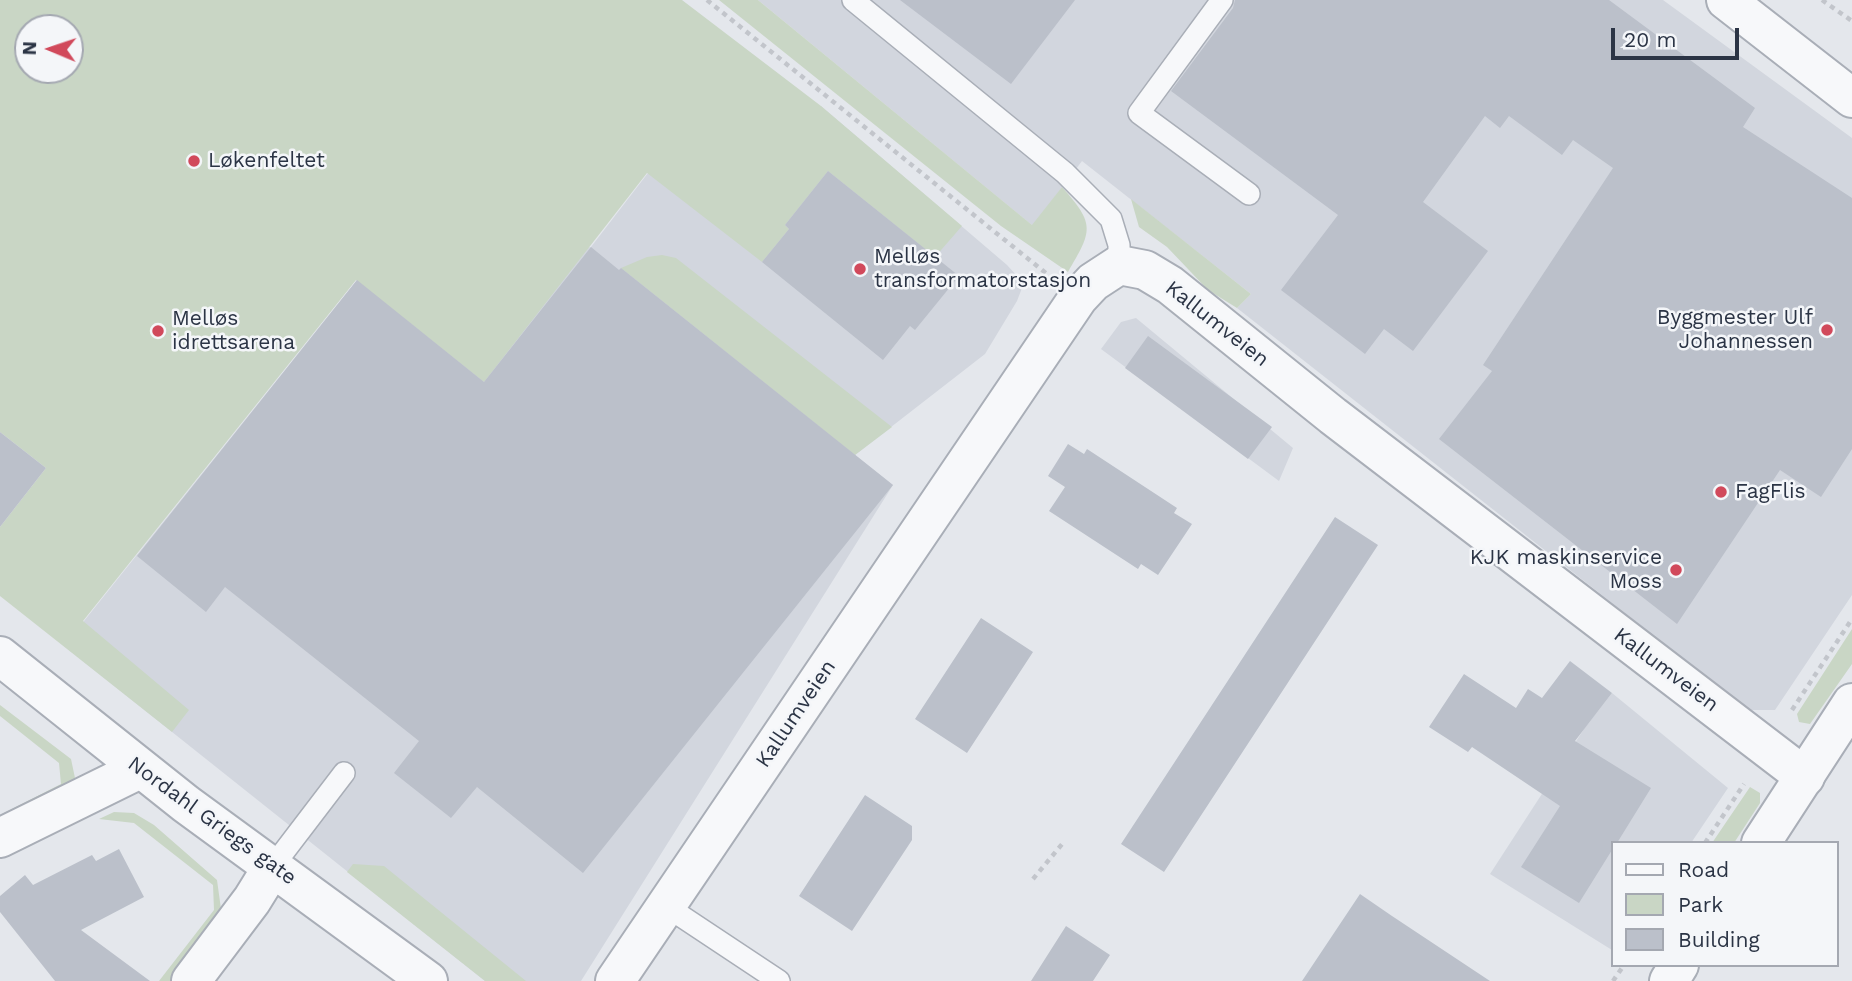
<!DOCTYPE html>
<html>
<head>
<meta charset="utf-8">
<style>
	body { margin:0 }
	#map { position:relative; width:1852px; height:981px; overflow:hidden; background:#e4e7ec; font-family:"Work Sans",sans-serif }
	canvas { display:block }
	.legend { position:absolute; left:1611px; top:841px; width:228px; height:126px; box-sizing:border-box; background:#f4f6f9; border:2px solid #a4a8b1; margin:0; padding:9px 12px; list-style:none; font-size:21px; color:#2b3445 }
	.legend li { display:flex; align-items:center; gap:14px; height:35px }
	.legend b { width:35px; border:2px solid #a4a8b1 }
	.north { position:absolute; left:14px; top:14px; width:70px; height:70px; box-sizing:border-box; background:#f4f6f9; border:2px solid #a4a8b1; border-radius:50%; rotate:272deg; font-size:19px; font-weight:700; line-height:28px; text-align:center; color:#2b3445 }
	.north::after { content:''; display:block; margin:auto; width:24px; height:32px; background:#d1495b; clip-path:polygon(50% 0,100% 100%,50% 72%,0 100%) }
	.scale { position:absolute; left:1611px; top:28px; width:128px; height:32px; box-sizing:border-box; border:4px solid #2b3445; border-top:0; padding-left:9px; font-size:21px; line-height:24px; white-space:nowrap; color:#2b3445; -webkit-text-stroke:5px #f4f6f9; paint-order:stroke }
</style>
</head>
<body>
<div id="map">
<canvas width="1852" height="981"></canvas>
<ul class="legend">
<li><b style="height:9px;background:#f7f8fa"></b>Road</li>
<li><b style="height:19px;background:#c9d6c5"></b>Park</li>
<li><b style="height:19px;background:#bbc0ca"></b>Building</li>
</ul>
<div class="north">N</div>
<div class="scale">20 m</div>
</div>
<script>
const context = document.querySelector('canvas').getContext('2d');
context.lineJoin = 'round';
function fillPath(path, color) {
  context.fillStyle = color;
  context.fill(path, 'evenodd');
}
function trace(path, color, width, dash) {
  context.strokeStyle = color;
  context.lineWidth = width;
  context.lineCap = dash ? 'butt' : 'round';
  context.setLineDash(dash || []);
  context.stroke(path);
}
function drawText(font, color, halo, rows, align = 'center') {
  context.font = font + ' "Work Sans",sans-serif';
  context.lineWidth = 5;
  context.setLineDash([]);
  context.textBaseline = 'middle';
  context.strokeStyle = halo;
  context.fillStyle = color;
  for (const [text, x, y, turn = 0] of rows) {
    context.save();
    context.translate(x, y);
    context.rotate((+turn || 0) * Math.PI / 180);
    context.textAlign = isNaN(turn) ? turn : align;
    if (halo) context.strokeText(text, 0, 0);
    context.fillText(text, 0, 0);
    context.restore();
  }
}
fillPath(new Path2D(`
	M758,0H1663L1852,138V595L1775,710H1748L1237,308L1251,294L1082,161L1033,226Z
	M821,106L1007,265L1018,277L1022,288L1017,301L985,354L855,455L893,485L581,981H485L64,646L357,280L591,247L648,173Z
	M1136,318L1293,448L1279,481L1101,349L1121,322Z
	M1612,693L1728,788L1691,843H1612V950L1490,874L1584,729Z`), '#d2d6de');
fillPath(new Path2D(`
	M0,0H682L821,106L962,226L935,257L828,171L785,225L789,229L762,262L647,173L484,382L356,280L83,621L189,710L172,732L0,596V527L46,468L0,432ZM28,28H70V70H28Z
	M719,0H758L1032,225L1062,187C1096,225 1092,231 1068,272L1001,226Z
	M1131,199L1251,294L1237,308L1208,290L1167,247L1139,227Z
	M662,255L676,258L892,427L855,455L621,268L647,257Z
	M1852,629V664L1810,724L1799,722L1797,714Z
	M0,705L71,759L75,778L66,789L0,821V815L61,784L59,763L0,716Z
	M1750,787L1760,793V803L1734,843H1712Z
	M114,812L134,813L154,825L217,880L221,909L219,919L170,981H159L214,910L213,885L134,823L99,819Z
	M353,864L384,866L526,981H485L347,872Z`), '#c9d6c5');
fillPath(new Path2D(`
	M900,0H1075L1011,84Z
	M1235,0H1609L1755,108L1743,127L1852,198V449L1821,497L1780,470L1677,624L1439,439L1492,371L1483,365L1613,168L1573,140L1562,155L1509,116L1500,128L1485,116L1423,202L1488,251L1413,351L1384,329L1365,354L1281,290L1338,215L1171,91L1233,8Z
	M828,171L959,276L915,330L910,326L883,360L762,262L789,229L785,225Z
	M591,247L619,270L621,268L893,485L583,873L477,787L451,818L394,773L419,741L225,587L206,612L137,556L357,280L484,382Z
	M1148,336L1272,427L1248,459L1125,368Z
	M0,432L46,468L0,527Z
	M1068,444L1084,454L1087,449L1177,508L1174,513L1192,524L1158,575L1141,564L1138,569L1049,511L1065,487L1048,476Z
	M1335,517L1378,545L1164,872L1121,844Z
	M981,618L1033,652L967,753L915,719Z
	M1570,661L1612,693L1575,741L1651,788L1617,843H1612V850L1579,903L1521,867L1560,806L1472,747L1468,752L1429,727L1464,674L1516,708L1528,689L1542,698Z
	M865,795L912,826V840L852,931L799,896Z
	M119,849L144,897L81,930L150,981H55L0,912V896L25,875L33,885L92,855L96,861Z
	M1360,894L1392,916L1490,981H1302Z
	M1066,926L1110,955L1093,981H1031Z`), '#bbc0ca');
const service = new Path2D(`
	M853,0L1065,173L1111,219L1119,245V265
	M1222,0L1139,113L1249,194
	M273,866L344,773
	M666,906L779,981`);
const minor = new Path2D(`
	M0,656L186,804L428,981
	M0,838L140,769
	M191,981L252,900L273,866
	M615,981L1078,298L1093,282L1119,265L1145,270L1170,285L1333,416L1805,777`);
const tertiary = new Path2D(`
	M1726,0L1852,98
	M1761,843L1852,703
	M1669,981L1679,965`);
trace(service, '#a9aeb7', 24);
trace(minor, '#a9aeb7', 42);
trace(tertiary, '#a9aeb7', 42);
trace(new Path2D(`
	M707,0L1047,274
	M1822,0L1852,21
	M1792,710L1852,619
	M1705,843L1744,784
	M1033,879L1063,843
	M1613,981L1624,965`), '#c2c5cb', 4.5, [5, 5]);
trace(service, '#f7f8fa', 21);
trace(minor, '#f7f8fa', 38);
trace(tertiary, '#f7f8fa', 38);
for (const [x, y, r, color] of [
	[194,161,7,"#d1495b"],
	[860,269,7,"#d1495b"],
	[1827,330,7,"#d1495b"],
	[158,331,7,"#d1495b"],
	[1721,492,7,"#d1495b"],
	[1676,570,7,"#d1495b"]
]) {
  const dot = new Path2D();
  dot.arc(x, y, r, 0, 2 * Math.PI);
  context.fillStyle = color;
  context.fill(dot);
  trace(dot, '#f4f6f9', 2.5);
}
drawText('21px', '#2b3445', '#f4f6f9', [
	["Løkenfeltet",208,161],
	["Melløs",874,257],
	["transformatorstasjon",874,281],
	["Byggmester Ulf",1813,318,"right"],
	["Johannessen",1813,342,"right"],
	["Melløs",172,319],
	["idrettsarena",172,343],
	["FagFlis",1735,492],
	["KJK maskinservice",1662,558,"right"],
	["Moss",1662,582,"right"]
], 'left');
drawText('21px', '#2b3445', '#f4f6f9', [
	["Kallumveien",1217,324,38],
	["Kallumveien",1666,670,37],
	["Kallumveien",796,714,-56],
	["Nordahl Griegs gate",212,821,36]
]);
</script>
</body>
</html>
